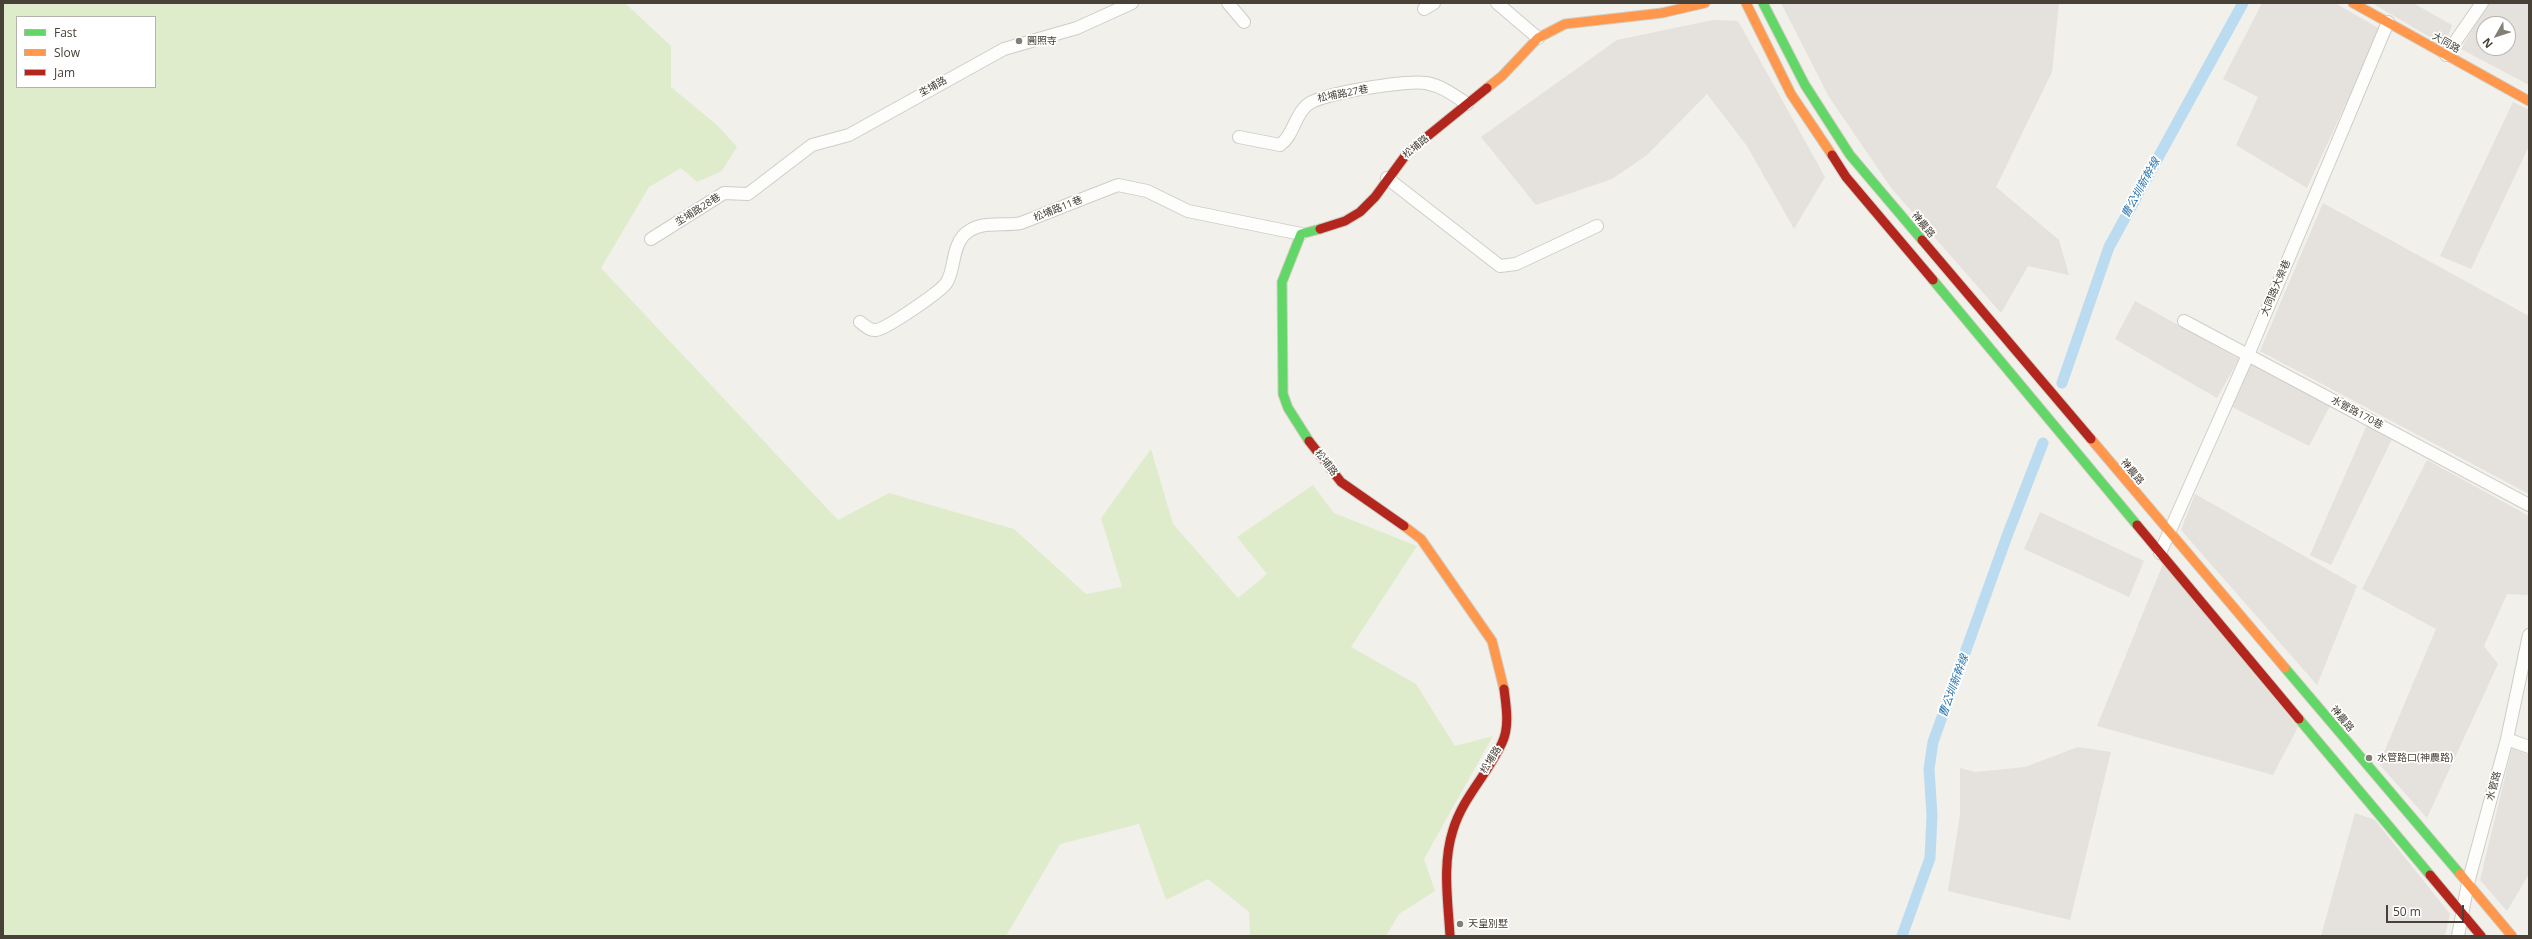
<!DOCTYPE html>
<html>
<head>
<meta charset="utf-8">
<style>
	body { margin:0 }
	#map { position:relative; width:2532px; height:939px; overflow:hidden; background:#f1f0eb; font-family:"Open Sans",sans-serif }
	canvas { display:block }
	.frame { position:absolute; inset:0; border:4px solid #484137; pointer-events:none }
	.legend { position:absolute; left:16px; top:16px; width:140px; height:72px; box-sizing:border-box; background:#fff; border:1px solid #b6b3af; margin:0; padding:5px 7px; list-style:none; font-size:12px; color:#484137 }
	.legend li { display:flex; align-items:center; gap:8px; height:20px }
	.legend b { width:20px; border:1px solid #b6b3af }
	.north { position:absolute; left:2476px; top:16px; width:40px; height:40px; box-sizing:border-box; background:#fff; border:1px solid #b6b3af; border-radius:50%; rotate:231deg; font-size:11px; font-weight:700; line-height:16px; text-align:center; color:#484137 }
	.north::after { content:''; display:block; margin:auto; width:14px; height:18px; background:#837e76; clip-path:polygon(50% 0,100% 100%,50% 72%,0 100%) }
	.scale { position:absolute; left:2386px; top:905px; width:78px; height:18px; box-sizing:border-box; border:2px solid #484137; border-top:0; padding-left:5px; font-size:12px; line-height:14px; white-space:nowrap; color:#484137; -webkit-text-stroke:3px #fff; paint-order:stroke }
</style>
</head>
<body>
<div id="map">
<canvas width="2532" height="939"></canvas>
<div class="frame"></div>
<ul class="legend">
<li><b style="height:5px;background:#63d668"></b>Fast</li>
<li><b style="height:5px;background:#ff974d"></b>Slow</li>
<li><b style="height:5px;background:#b3261e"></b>Jam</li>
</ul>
<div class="north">N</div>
<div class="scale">50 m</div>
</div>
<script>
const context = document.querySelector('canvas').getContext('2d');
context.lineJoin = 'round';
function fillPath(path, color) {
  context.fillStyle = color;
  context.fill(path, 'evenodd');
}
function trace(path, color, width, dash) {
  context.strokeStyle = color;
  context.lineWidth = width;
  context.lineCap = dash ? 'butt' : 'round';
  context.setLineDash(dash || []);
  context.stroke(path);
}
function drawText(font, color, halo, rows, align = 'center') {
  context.font = font + ' "Open Sans","Noto Sans TC",sans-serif';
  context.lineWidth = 3.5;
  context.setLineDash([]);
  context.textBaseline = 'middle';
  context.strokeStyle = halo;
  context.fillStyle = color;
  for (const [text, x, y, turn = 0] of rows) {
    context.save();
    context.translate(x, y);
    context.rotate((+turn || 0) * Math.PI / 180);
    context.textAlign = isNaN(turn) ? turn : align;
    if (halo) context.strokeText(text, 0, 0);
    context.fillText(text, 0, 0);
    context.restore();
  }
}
fillPath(new Path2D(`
	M1781,3H2059L2052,72L1996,187L2059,240L2069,275L2028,266L2001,313L1892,189L1829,97Z
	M2262,3H2335L2380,29L2307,188L2236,145L2258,97L2223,79Z
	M2372,3H2413L2452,25L2445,46Z
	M2488,3H2529V85L2461,49ZM2484,24H2508V48H2484Z
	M1713,20L1738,21L1825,177L1794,229L1747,146L1707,94L1647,155L1612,179L1536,205L1481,137L1617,40Z
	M2513,102L2529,110V146L2471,269L2440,256Z
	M2323,203L2529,316V494L2260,351Z
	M2135,301L2239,359L2217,398L2115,339Z
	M2249,362L2331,404L2309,446L2232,407Z
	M2367,425L2393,437L2331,565L2310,555Z
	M2427,460L2529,516V595L2507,594L2484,646L2498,664L2427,818L2379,764L2436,629L2362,589Z
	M2195,494L2357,586L2317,685L2181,530Z
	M2040,512L2144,561L2129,597L2024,549Z
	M2163,564L2298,727L2273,775L2097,726Z
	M2078,747L2111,752L2070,920L1948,891L1960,815V768L1975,772L2025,767Z
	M2512,748L2529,755V874L2507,911L2480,880Z
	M2355,813L2375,820L2450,914L2445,936H2321Z`), '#e5e1dc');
fillPath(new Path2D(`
	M3,3H625L671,46V87L717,125L737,147L722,171L697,182L681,168L649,187L601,268L838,520L889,493L1014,529L1086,594L1122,587L1101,518L1151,449L1173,524L1238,598L1267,574L1237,537L1313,485L1334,513L1417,546L1351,647L1416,684L1455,746L1493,736L1424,859L1435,891L1399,914L1386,936H1250L1249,912L1208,879L1166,900L1139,824L1060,844L1006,936H3ZM17,17H155V87H17Z`), '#dfeccb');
trace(new Path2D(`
	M2062,383L2109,247L2243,3
	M1902,936L1930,858L1932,815L1929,769L1933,742L2007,536L2043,443`), '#bbdbf0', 11);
const street = new Path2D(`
	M1228,3L1244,22
	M1497,3L1538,38
	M1424,9L1434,3
	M2446,55L2482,3
	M1239,137L1280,145C1294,135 1294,116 1307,105C1321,93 1407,80 1426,83C1442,86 1454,95 1467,104
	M1387,178L1500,266L1516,264L1597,226
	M651,239L724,193L748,194L812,145L849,135L1004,49L1077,28L1132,3
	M2184,321L2529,505
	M860,322C864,325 870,331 876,330C886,329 942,291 947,282C955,268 952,249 963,236C979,219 1002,227 1021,223L1118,185L1147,191L1188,211L1301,234
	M2160,553L2248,355L2388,22
	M2507,739L2529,747
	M2458,936L2468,883L2507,739L2529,635`);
const fast = new Path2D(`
	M1763,3L1805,85L1850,155L1922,240
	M1933,280L2137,525
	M1309,441L1288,408L1283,394L1282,282L1301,234L1320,229
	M2285,668L2460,874
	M2299,719L2430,875`);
const slow = new Path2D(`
	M1746,3L1791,94L1832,155
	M2353,3L2529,101
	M1487,88L1502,76L1538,38L1565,24L1662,13L1705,3
	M2091,439L2285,668
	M1404,526L1421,539L1492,641L1504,689
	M2460,874L2512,936`);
const jam = new Path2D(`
	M1832,155L1846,177L1933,280
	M1320,229L1345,221L1360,212L1375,197L1408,152L1487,88
	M1922,240L2091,439
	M1309,441L1341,482L1404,526
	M2137,525L2299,719
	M2430,875L2481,936
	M1450,936C1448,901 1442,864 1453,830C1463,797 1488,774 1502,743C1510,727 1506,705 1504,689`);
trace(street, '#cfcdc8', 14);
trace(fast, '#d1cdc2', 11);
trace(slow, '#d1cdc2', 11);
trace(jam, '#d1cdc2', 11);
trace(street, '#fdfdfc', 12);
trace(fast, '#63d668', 9);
trace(slow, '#ff974d', 9);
trace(jam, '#b3261e', 9);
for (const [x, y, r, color] of [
	[1019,41,4,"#837e76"],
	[2369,758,4,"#837e76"],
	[1460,924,4,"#837e76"]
]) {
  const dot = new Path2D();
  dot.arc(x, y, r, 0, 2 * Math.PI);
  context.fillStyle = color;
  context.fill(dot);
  trace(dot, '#fff', 1.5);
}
drawText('10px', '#484137', '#fff', [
	["圓照寺",1027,41],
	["水管路口(神農路)",2377,758],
	["天皇別墅",1468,924]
], 'left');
drawText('10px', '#484137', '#fff', [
	["大同路",2446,43,30],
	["坔埔路",933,87,-29],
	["松埔路27巷",1343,94,-11],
	["松埔路",1416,147,-40],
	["松埔路11巷",1058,209,-22],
	["坔埔路28巷",698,210,-32],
	["神農路",1923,225,50],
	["大同路大榮巷",2276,288,-67],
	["水管路170巷",2357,413,28],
	["松埔路",1326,463,52],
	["神農路",2132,472,50],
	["神農路",2342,719,50],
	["松埔路",1491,760,-58],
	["水管路",2494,786,-75]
]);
drawText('italic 11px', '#2c77ae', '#fff', [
	["曹公圳新幹線",2141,188,-61],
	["曹公圳新幹線",1954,686,-70]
]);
</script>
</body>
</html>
